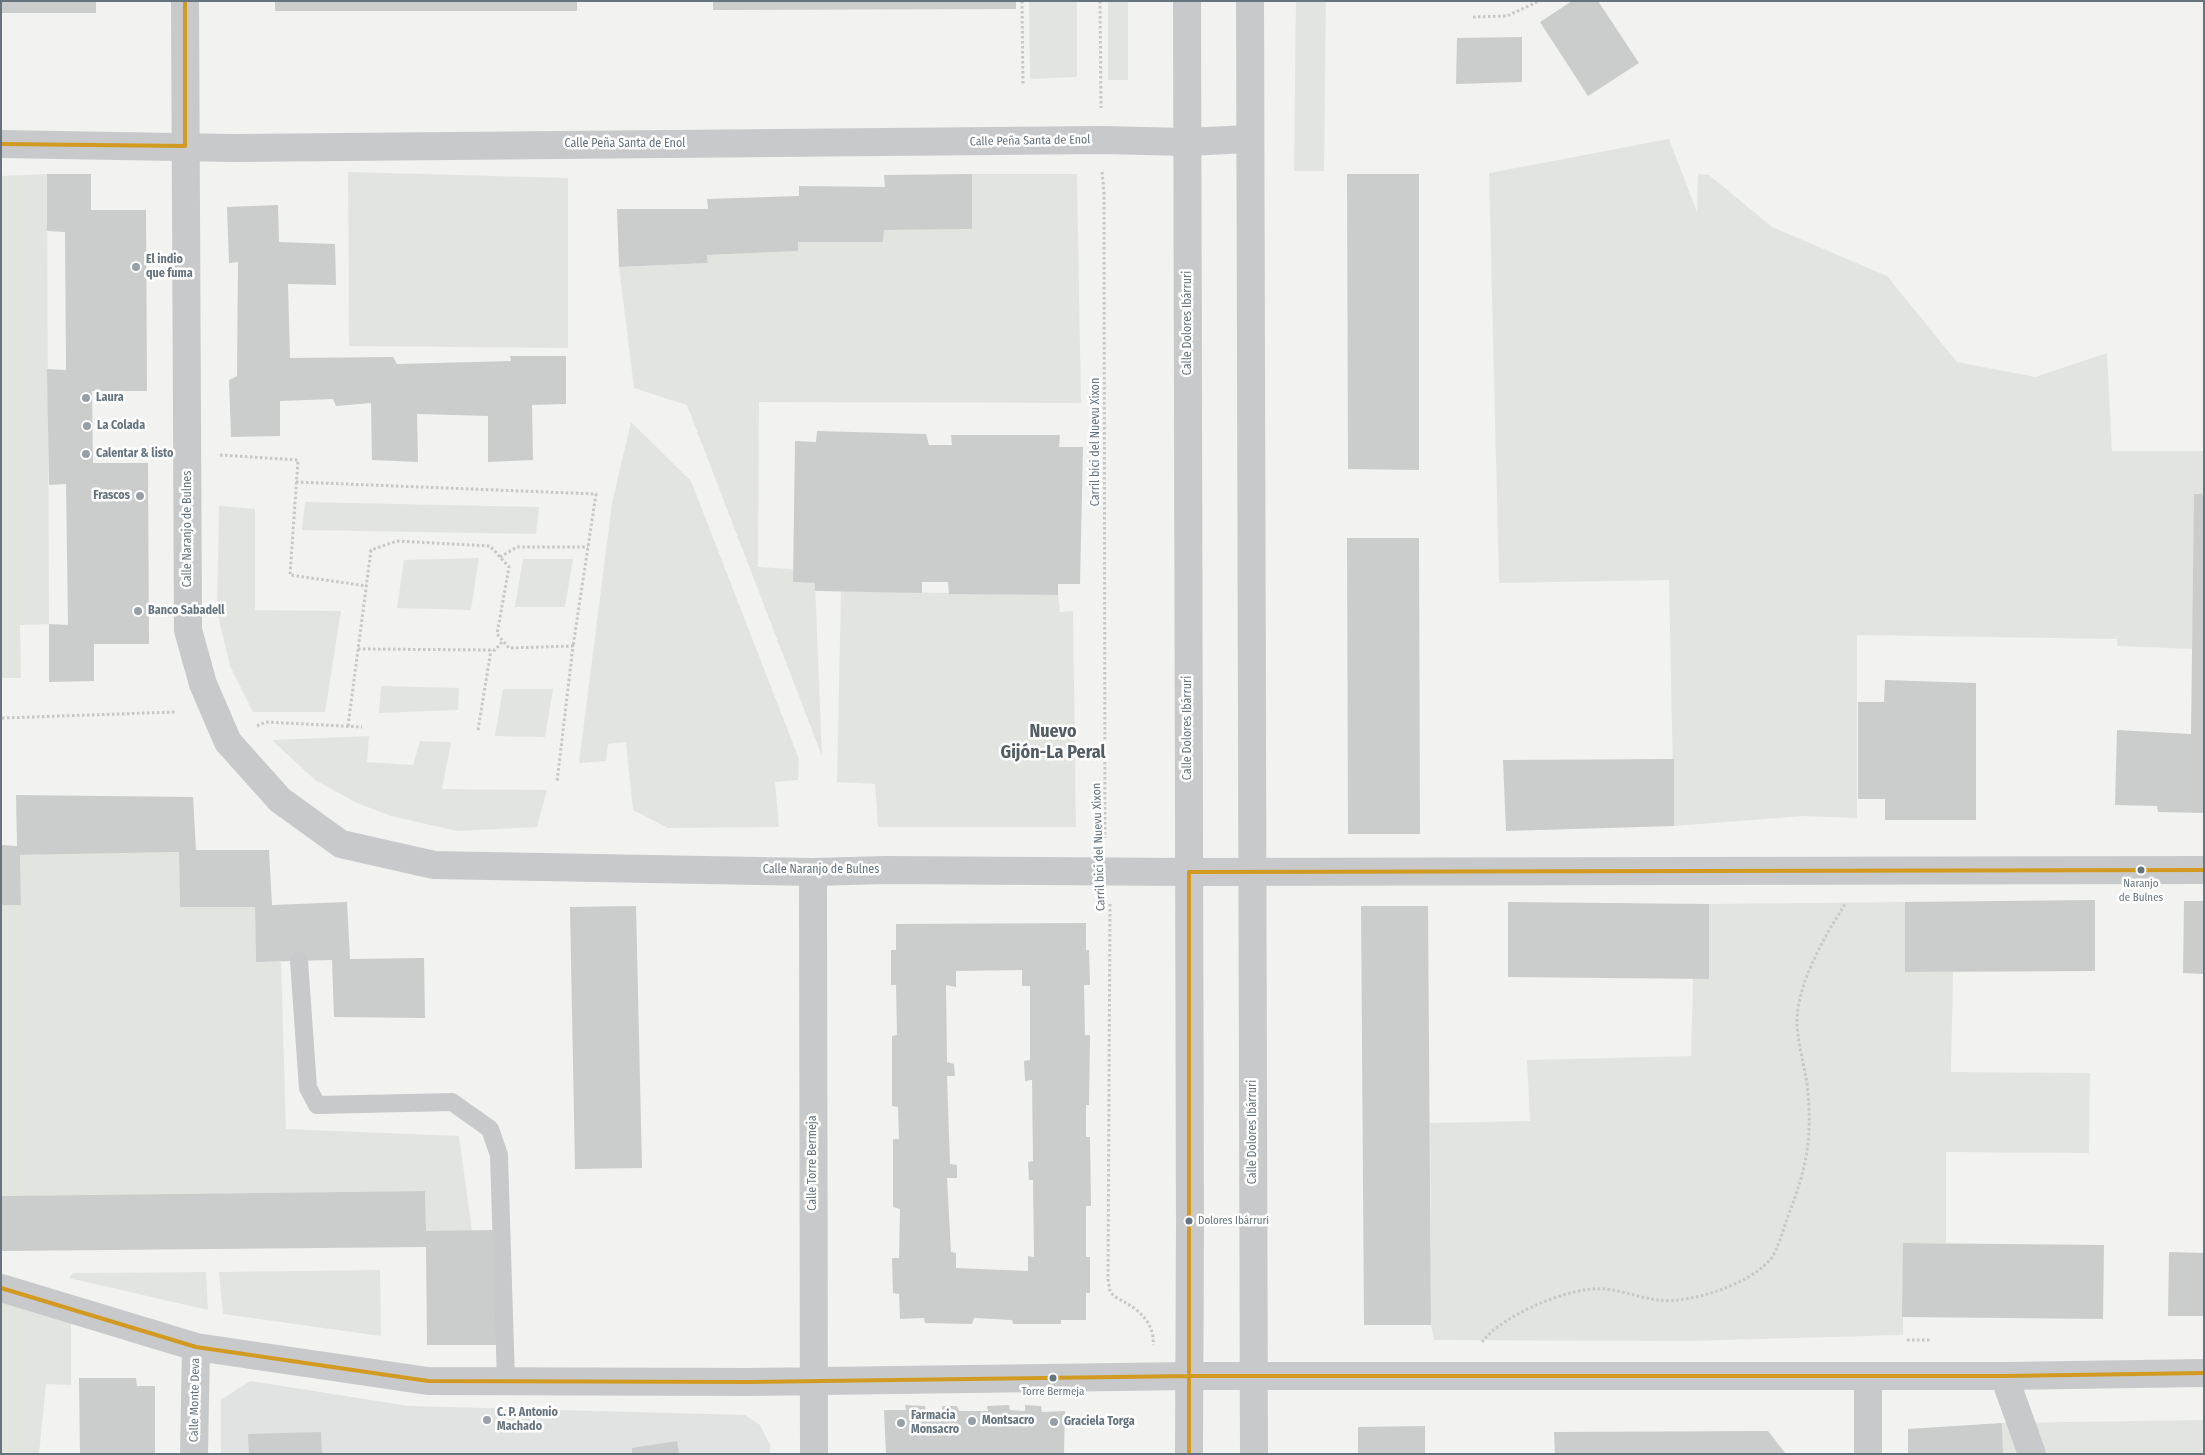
<!DOCTYPE html>
<html>
<head>
<meta charset="utf-8">
<style>
	body { margin:0 }
	#map { position:relative; width:2205px; height:1455px; overflow:hidden; background:#f2f2f1; font-family:"Fira Sans Condensed",sans-serif }
	canvas { display:block }
	.frame { position:absolute; inset:0; border:2px solid #65747e; pointer-events:none }
</style>
</head>
<body>
<div id="map">
<canvas width="2205" height="1455"></canvas>
<div class="frame"></div>
</div>
<script>
const context = document.querySelector('canvas').getContext('2d');
context.lineJoin = 'round';
function fillPath(path, color) {
  context.fillStyle = color;
  context.fill(path, 'evenodd');
}
function trace(path, color, width, dash) {
  context.strokeStyle = color;
  context.lineWidth = width;
  context.lineCap = dash ? 'butt' : 'round';
  context.setLineDash(dash || []);
  context.stroke(path);
}
function drawText(font, color, halo, rows, align = 'center') {
  context.font = font + ' "Fira Sans Condensed",sans-serif';
  context.lineWidth = 5;
  context.setLineDash([]);
  context.textBaseline = 'middle';
  context.strokeStyle = halo;
  context.fillStyle = color;
  for (const [text, x, y, turn = 0] of rows) {
    context.save();
    context.translate(x, y);
    context.rotate((+turn || 0) * Math.PI / 180);
    context.textAlign = isNaN(turn) ? turn : align;
    if (halo) context.strokeText(text, 0, 0);
    context.fillText(text, 0, 0);
    context.restore();
  }
}
fillPath(new Path2D(`
	M250,1381L409,1406L745,1415L760,1425L770,1445V1454H221V1400Z`), '#e1e2e2');
fillPath(new Path2D(`
	M1029,1H1077V77L1030,79Z
	M1108,1H1128V80H1108Z
	M1296,1H1326L1324,171H1294Z
	M1669,139L1697,212L1698,174L1709,175L1772,227L1887,276L1957,362L2035,377L2107,353L2112,451H2204V494L2192,649L2118,646L2117,639L1857,635V818L1804,816L1674,826L1669,580L1499,583L1489,173Z
	M348,172L568,178V348L349,346Z
	M47,174L49,624L20,625L21,678H1V176Z
	M972,174H1077L1081,403L759,402L758,567L793,569V582L815,583L822,756L687,405L634,388L619,267L708,263L707,255L798,251V242H883L884,230L972,229Z
	M631,422L691,481L799,759L798,780L775,782L779,827L668,828L633,810L626,742L608,744L606,761L579,763L612,503Z
	M305,502L539,507L536,534L302,530Z
	M219,506L255,509V610L341,611L325,712H253L230,666L217,611Z
	M479,558L471,610L397,608L404,560Z
	M523,559H573L565,607H515Z
	M841,591L1058,595L1060,612L1073,611L1076,827H878L875,784L837,782Z
	M381,686L459,688L458,710L379,713Z
	M503,689H553L545,737L495,736Z
	M369,736L367,762L413,765L420,741L451,742L442,789L547,790L537,827L457,831L391,816L357,803L315,780L272,740Z
	M179,852L180,907H255L256,961L281,962L286,1129L459,1136L472,1231H426L425,1191L1,1196V905H21L20,855Z
	M1905,902V972H1953L1951,1072L2090,1073L2089,1153L1946,1152V1243H1903V1335L1688,1341L1434,1340L1431,1325L1430,1123L1530,1121L1527,1060L1691,1056L1693,978H1709V904Z
	M380,1270L381,1336L223,1314L219,1272Z
	M206,1272L208,1310L69,1278L73,1273Z
	M1,1288L71,1310V1385L46,1384L39,1454H1Z
	M2204,1420V1454H2003L2002,1423Z`), '#e2e5df');
fillPath(new Path2D(`
	M1,1H96V13H1Z
	M275,1H577V11H275Z
	M713,1H1016V9L713,10Z
	M1572,1H1598L1639,63L1588,96L1540,22Z
	M1522,37V82L1456,84L1457,38Z
	M47,174H91V210H146L147,391H92L93,463H148L149,644H94V681L49,682V624L68,625L66,484L49,485L47,369L66,370L65,232L47,231Z
	M972,174V229L884,230L883,242H798V251L707,255L708,263L619,267L617,209H708L707,199L799,196V186L885,187L884,175Z
	M1347,174H1419V470L1348,469Z
	M278,205L279,242L335,244L336,285L288,284L290,358L393,357L397,364L511,361L510,356H566V404L532,405L533,460L488,462V416L417,414L418,462L372,460L371,403L336,406L333,399L280,401V436L231,437L229,380L237,376L238,262L229,263L227,207Z
	M817,431L926,434L929,445H952L951,435H1060L1059,447H1083L1080,584H1058V595L949,594L948,582H922V593L815,591V583L793,582L795,441L816,442Z
	M2194,494H2204V813L2158,812L2157,806L2115,805L2117,730L2191,734Z
	M1347,538H1419L1420,834H1348Z
	M1885,680L1976,683V820H1885V799H1858V702H1884Z
	M1674,759V826L1506,831L1503,760Z
	M16,795L193,797L196,850H269L272,905L347,902L350,959L424,958L425,1018L334,1017L332,960L256,962L255,907H180L179,852L20,855L21,905H1V845L17,846Z
	M2095,900V971L1905,972V902Z
	M2184,901H2204V974L2183,973Z
	M1508,902L1709,904V979L1508,977Z
	M636,906L642,1168L575,1169L570,907Z
	M1361,906H1428L1431,1325H1364Z
	M1086,923V950H1089L1090,985H1084L1085,1035H1090L1089,1105H1086V1137H1090L1091,1206H1086V1257H1090V1293H1086V1320H1061V1324H1013L1012,1320L974,1318L972,1324L925,1323L924,1318L900,1319L899,1294L893,1293L892,1258H899L900,1209L893,1207V1139H899L898,1107L892,1106V1036L897,1035L896,985H891V950H896V924ZM1022,970V986H1030V1060L1024,1061L1025,1081L1032,1080L1033,1161L1028,1162L1029,1180H1033L1034,1257L1028,1256V1271L956,1268V1253L951,1252L947,1178H957V1165L950,1164L947,1076H955L954,1064L947,1062L946,985L956,987V971Z
	M425,1191L426,1231L497,1230L498,1345H427L426,1247L1,1251V1196Z
	M1903,1243L2104,1245L2103,1319L1902,1317Z
	M2169,1252L2204,1253V1316H2168Z
	M79,1378H136L137,1386H155V1454H80Z
	M905,1405L925,1406L926,1412H942V1406H957L959,1411H988L987,1406L1009,1405L1010,1410L1025,1411V1405L1041,1406L1042,1412L1065,1411L1064,1454H886L884,1410H906Z
	M2002,1423L2003,1454H1908V1429Z
	M1425,1426V1454H1358V1427Z
	M1768,1431L1786,1454H1555L1554,1432Z
	M321,1432L322,1454H249L248,1434Z
	M677,1441L679,1454H632V1448Z`), '#cbcccc');
trace(new Path2D(`
	M1022,1L1023,86
	M1100,1L1101,108
	M1473,17L1507,16L1539,1
	M1102,172L1104,192L1105,838
	M220,455L298,460L290,575L367,586
	M296,482L596,494L573,646
	M500,557L517,547H588
	M358,649L495,650L503,641
	M2,718L177,712
	M257,726L266,722L362,727
	M348,726L371,550L397,541L490,546L509,567L497,634L509,648L573,646L557,782
	M478,730L491,650
	M1110,904L1108,1279C1109,1283 1109,1288 1110,1291C1113,1297 1121,1300 1126,1303C1142,1312 1155,1326 1153,1345
	M1907,1340H1931
	M1482,1342C1502,1315 1572,1285 1606,1289C1624,1291 1640,1298 1658,1300C1690,1304 1747,1285 1769,1261C1777,1253 1784,1227 1788,1216C1807,1167 1813,1137 1807,1084C1804,1064 1798,1044 1797,1024C1796,986 1824,937 1844,906V902`), '#c6c7c6', 3, [2.5, 2.5]);
trace(new Path2D(`
	M299,961L308,1088L317,1105L452,1102L490,1129L499,1155L506,1381`), '#c8c9ca', 18);
trace(new Path2D(`
	M1868,1376V1454`), '#c8c9ca', 28);
trace(new Path2D(`
	M185,1L188,630L203,684L228,742L280,800L341,844L434,865L813,872L886,870L1189,872L2204,870
	M1,144L234,148L1102,140L1187,142L1249,139
	M813,872L814,1454
	M1,1288L196,1347L428,1381L749,1382L1190,1376H2004L2204,1373
	M2004,1376L2032,1454
	M194,1454L196,1347`), '#c8c9ca', 28);
trace(new Path2D(`
	M1187,1L1190,1225L1189,1454
	M1250,1L1254,1454`), '#c8c9ca', 28);
trace(new Path2D(`
	M1,144L185,146V1
	M1,1288L196,1347L428,1381L749,1382L1190,1376H2004L2204,1373
	M1189,1454V872L2204,870`), '#d29a20', 4);
for (const [x, y, r, color] of [
	[136,267,5,"#96a0a6"],
	[86,398,5,"#96a0a6"],
	[87,426,5,"#96a0a6"],
	[86,454,5,"#96a0a6"],
	[140,496,5,"#96a0a6"],
	[138,611,5,"#96a0a6"],
	[2141,870,4.5,"#65747e"],
	[1189,1221,4.5,"#65747e"],
	[1053,1378,4.5,"#65747e"],
	[487,1420,5,"#96a0a6"],
	[972,1421,5,"#96a0a6"],
	[1054,1422,5,"#96a0a6"],
	[901,1423,5,"#96a0a6"]
]) {
  const dot = new Path2D();
  dot.arc(x, y, r, 0, 2 * Math.PI);
  context.fillStyle = color;
  context.fill(dot);
  trace(dot, '#fff', 2);
}
drawText('11px', '#65747e', '#fff', [
	["Naranjo",2141,884],
	["de Bulnes",2141,898],
	["Dolores Ibárruri",1198,1221,"left"],
	["Torre Bermeja",1053,1392]
]);
drawText('12px', '#65747e', '#fff', [
	["Calle Peña Santa de Enol",1030,141,-1],
	["Calle Peña Santa de Enol",625,144],
	["Calle Dolores Ibárruri",1188,323,-90],
	["Carril bici del Nuevu Xixon",1096,442,-90],
	["Calle Naranjo de Bulnes",188,529,-90],
	["Calle Dolores Ibárruri",1188,728,-90],
	["Carril bici del Nuevu Xixon",1099,847,-92],
	["Calle Naranjo de Bulnes",821,870],
	["Calle Dolores Ibárruri",1253,1132,-90],
	["Calle Torre Bermeja",813,1163,-90],
	["Calle Monte Deva",195,1400,-89]
]);
drawText('bold 12px', '#65747e', '#fff', [
	["El indio",146,260],
	["que fuma",146,274],
	["Laura",96,398],
	["La Colada",97,426],
	["Calentar & listo",96,454],
	["Frascos",130,496,"right"],
	["Banco Sabadell",148,611],
	["C. P. Antonio",497,1413],
	["Machado",497,1427],
	["Farmacia",911,1416],
	["Monsacro",911,1430],
	["Montsacro",982,1421],
	["Graciela Torga",1064,1422]
], 'left');
drawText('bold 18px', '#525d64', '#fff', [
	["Nuevo",1053,732],
	["Gijón-La Peral",1053,753]
]);
</script>
</body>
</html>
